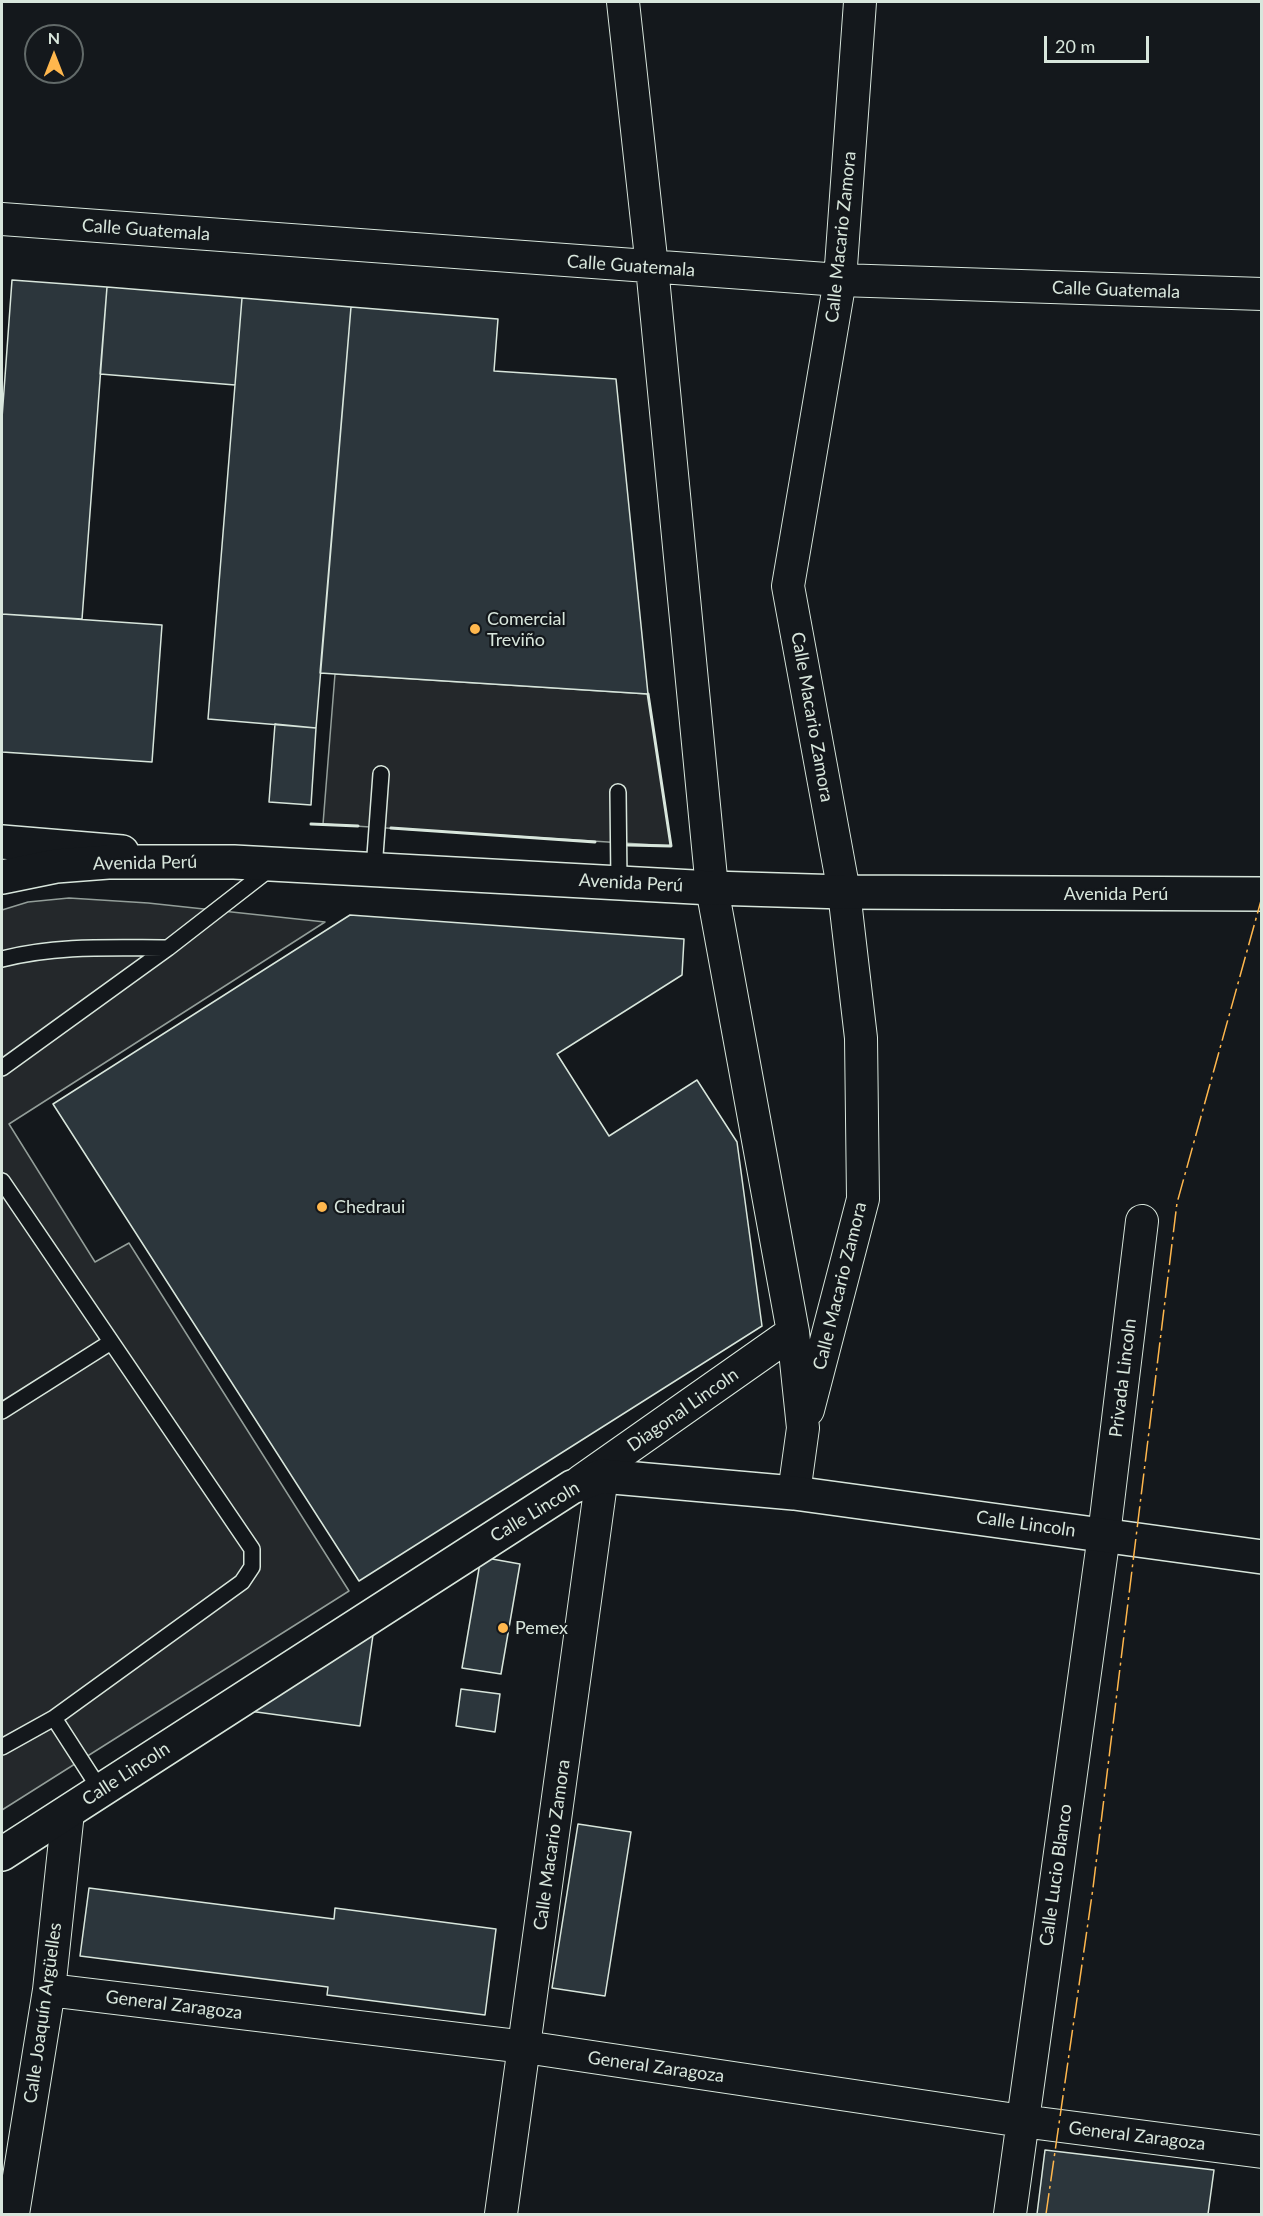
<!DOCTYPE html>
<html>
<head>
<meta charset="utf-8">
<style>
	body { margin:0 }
	#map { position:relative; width:1263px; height:2216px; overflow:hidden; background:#14181c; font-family:Lato,sans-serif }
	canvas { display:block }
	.frame { position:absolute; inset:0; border:3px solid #d8e6dc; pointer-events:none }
	.north { position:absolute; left:24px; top:24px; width:60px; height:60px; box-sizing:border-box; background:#14181c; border:2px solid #626a69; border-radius:50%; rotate:0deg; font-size:16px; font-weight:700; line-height:24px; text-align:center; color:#d8e6dc }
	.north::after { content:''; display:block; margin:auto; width:21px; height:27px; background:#ffb74d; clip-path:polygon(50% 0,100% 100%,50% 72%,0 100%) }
	.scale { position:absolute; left:1044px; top:36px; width:105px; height:27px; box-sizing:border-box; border:3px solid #d8e6dc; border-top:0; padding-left:8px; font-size:18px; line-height:21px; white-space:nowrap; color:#d8e6dc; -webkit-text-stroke:4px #14181c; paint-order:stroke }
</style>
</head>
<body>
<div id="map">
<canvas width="1263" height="2216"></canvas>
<div class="frame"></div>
<div class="north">N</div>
<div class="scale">20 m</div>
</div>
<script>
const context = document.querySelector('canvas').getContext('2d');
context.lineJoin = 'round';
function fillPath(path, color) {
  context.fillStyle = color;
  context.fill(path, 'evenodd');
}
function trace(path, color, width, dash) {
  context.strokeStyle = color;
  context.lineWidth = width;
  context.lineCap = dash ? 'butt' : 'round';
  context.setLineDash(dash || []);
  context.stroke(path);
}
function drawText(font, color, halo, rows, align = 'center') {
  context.font = font + ' Lato,sans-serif';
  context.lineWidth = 4.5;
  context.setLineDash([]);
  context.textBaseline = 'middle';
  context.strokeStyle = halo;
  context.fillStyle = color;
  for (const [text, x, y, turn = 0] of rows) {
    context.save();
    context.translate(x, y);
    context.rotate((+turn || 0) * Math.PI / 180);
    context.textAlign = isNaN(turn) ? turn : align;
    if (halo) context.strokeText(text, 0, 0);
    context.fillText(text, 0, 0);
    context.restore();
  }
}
const parking = new Path2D(`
	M335,674L648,694L671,846L323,824Z
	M69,898L148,903L325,922L9,1124L95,1262L129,1243L349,1591L2,1810V910L28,902Z`);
fillPath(parking, '#24282b');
trace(parking, '#939e99', 1.5);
const building = new Path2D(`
	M12,280L107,287L82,619L2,614V418Z
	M107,287L242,298L235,385L100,374Z
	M242,298L351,307L316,728L208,719Z
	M351,307L498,319L494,371L616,379L648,694L320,673Z
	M2,614L162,625L152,762L2,752Z
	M275,724L316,728L311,805L269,802Z
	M350,915L684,939L682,975L557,1054L609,1136L697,1080L737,1142L762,1326L359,1581L53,1104Z
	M481,1557L520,1564L501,1674L462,1668Z
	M374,1628L360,1726L249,1711Z
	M461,1689L500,1694L495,1732L456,1726Z
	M578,1824L631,1832L605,1996L552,1988Z
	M89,1888L334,1919L335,1908L496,1929L485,2015L327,1995L328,1987L80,1956Z
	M1045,2150L1214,2170L1208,2214H1037Z`);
fillPath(building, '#2c363c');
trace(building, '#d8e6dc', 1.5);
const service = new Path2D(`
	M618,792L619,882
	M374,869L381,774
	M2,959C58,945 111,948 168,948
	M2,1068L168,948L271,868
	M2,1181L252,1549V1567L242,1582L54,1718L2,1747
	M2,1411L111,1342
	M54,1718L101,1791`);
const minor = new Path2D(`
	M623,2L652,267L712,888L793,1332L803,1428L794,1493
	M2,219L840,280L1262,294
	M808,1410L863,1199L861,1038L844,892L788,586L840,280L860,2
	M581,1481L793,1332
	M49,1990L525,2047L1022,2121L1262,2152
	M13,2214L49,1990L68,1812
	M501,2214L602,1476
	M1010,2214L1104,1535L1142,1221`);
const tertiary = new Path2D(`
	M2,842L122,852`);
const primary = new Path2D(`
	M2,877L56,866L108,862H234L712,888L844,892L1262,894
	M2,1854L572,1487L602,1476L794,1493L1262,1557`);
trace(service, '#d8e6dc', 18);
trace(minor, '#d8e6dc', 34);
trace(tertiary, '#d8e6dc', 36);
trace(primary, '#d8e6dc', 36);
trace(service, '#14181c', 15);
trace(minor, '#14181c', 32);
trace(tertiary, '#14181c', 33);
trace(primary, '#14181c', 33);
trace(new Path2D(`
	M311,824L358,826
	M391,828L595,842
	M628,845L671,846L648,694`), '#d8e6dc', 3);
trace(new Path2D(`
	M1046,2214L1093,1888L1177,1203L1262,897`), '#ffb74d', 1.5, [21, 4.5, 3, 4.5]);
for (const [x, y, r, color] of [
	[475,629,6,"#ffb74d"],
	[322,1207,6,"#ffb74d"],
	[503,1628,6,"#ffb74d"]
]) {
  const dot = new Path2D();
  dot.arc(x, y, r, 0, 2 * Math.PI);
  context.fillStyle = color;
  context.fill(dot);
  trace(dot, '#14181c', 2);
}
drawText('18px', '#d8e6dc', '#14181c', [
	["Calle Guatemala",146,230,4],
	["Calle Macario Zamora",841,237,-84],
	["Calle Guatemala",631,266,4],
	["Calle Guatemala",1116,290,2],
	["Calle Macario Zamora",812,717,80],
	["Avenida Perú",145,863,-1],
	["Avenida Perú",631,883,3],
	["Avenida Perú",1116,894],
	["Calle Macario Zamora",840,1286,-76],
	["Privada Lincoln",1123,1378,-83],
	["Diagonal Lincoln",683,1410,-35],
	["Calle Lincoln",535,1512,-31],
	["Calle Lincoln",1026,1524,8],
	["Calle Lincoln",126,1774,-33],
	["Calle Macario Zamora",552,1845,-82],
	["Calle Lucio Blanco",1056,1875,-82],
	["General Zaragoza",174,2005,7],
	["Calle Joaquín Argüelles",43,2013,-82],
	["General Zaragoza",656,2067,8],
	["General Zaragoza",1137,2136,7]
]);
drawText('18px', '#d8e6dc', '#14181c', [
	["Comercial",487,619],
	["Treviño",487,640],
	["Chedraui",334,1207],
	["Pemex",515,1628]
], 'left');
</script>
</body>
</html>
